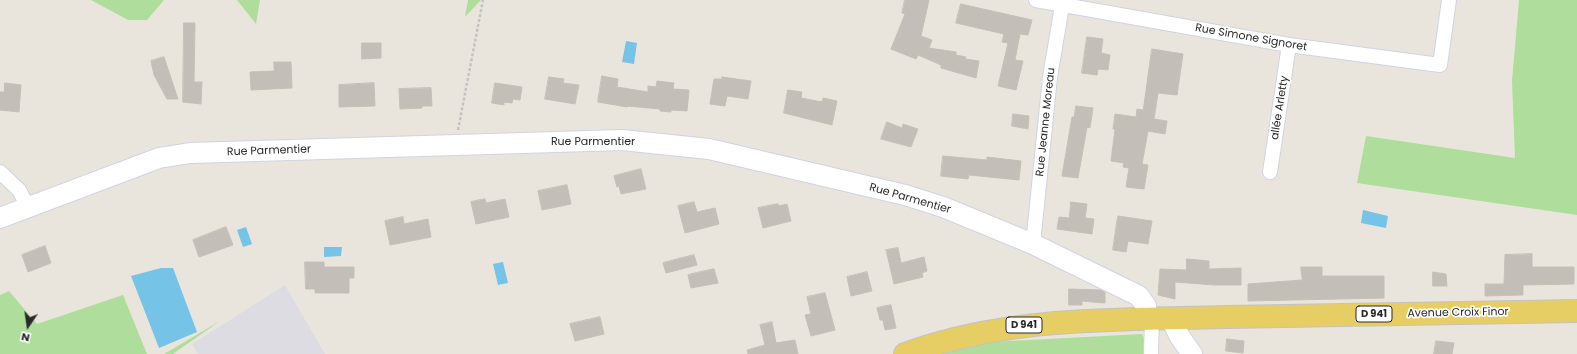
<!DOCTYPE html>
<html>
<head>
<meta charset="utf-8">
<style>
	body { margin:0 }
	#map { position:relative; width:1577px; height:354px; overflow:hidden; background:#eae5dc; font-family:Poppins,sans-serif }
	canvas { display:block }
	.north { position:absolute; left:8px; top:306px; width:40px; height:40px; -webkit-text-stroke:3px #fff; paint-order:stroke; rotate:193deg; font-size:11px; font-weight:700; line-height:16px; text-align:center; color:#292929 }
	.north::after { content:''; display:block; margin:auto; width:14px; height:18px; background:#292929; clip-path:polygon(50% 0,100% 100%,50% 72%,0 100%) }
</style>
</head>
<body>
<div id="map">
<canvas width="1577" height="354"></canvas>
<div class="north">N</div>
</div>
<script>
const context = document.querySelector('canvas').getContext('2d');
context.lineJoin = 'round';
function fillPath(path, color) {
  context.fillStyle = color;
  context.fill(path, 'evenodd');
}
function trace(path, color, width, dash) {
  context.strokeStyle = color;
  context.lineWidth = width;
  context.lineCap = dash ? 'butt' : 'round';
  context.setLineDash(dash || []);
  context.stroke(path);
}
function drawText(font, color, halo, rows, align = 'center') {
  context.font = font + ' Poppins,sans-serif';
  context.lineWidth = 3.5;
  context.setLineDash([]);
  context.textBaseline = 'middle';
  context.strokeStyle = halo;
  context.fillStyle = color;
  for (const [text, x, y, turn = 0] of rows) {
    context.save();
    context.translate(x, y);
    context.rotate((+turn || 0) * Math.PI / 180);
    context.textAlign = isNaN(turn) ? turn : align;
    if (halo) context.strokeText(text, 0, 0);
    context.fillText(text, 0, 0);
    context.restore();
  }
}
fillPath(new Path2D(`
	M285,285L325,354H198L192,344Z`), '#dedce3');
fillPath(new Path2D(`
	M91,0H164L147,20H128Z
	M237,0H260L256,24Z
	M468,0H481L465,17Z
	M1519,0H1577V215L1357,183L1366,136L1515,158L1512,81Z
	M9,291L37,324L123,295L147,354H0V295Z
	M220,321L173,354H164Z
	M1142,334L1146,343V354H938L972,343Z`), '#afdd9b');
fillPath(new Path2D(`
	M626,41L637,43L634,64L622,62Z
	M1363,210L1388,216L1386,228L1361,223Z
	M246,227L252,244L243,247L237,230Z
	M324,247H342L341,256L324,257Z
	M503,262L508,283L498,285L493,264Z
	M161,268H173L197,332L159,348L131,276Z`), '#75c3e6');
const building = new Path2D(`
	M905,0H929L921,36L932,40L929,48L956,52V55L966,57L965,59L979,61L976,78L941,68V65L918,55L916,59L891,49L905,14L902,13Z
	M961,4L1032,20L1028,35L1020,34L1015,60L1023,61L1016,90L998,86L1008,43L1002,42L1004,34L956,23Z
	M184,23H195L194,82H202L201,104L183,102Z
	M1087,37L1103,39L1101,53L1110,55L1108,70L1098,69L1097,75L1082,73Z
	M362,43H381V58L362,59Z
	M1152,49L1183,54L1177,95L1158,93L1154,119L1167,121L1165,134L1148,131L1142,164L1148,165L1144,189L1126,187L1129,168L1123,167L1124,163L1111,161L1115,129H1113L1115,114L1136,117L1137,109L1143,110Z
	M164,57L178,99H167L154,75L151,61Z
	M274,62H291L292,88L251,90L250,72L274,71Z
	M602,76L618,79L617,87L648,92V86L656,87L657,81L674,83L673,89L689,90L687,111L671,110V112L660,111V109L627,106V107L598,102Z
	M549,77L564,79L563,83L579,85L575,104L545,99Z
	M722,77L751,81L748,99L727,96L725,106L710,104L714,79H722Z
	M5,83L21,85L19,112L0,110V92H4Z
	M374,83L375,106L339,107V85Z
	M495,83L522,87L520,100L513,99L512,103L504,102V105L492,103Z
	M431,88L432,106H422V108L400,109L399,89Z
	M788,90L802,92L801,98L822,102L823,98L837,101L832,125L784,113Z
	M1076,106L1093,108L1090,128L1087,127L1078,178L1062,176L1072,117H1074Z
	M1013,114L1029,116L1028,129L1012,126Z
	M887,122L902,128L903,124L918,129L911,147L881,139Z
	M943,156L987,160V157L1021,161L1019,180L969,175L968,179L941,176Z
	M641,169L646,189L621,194L619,186L617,187L614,176Z
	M567,185L571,204L542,210L538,191Z
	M485,199L486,203L505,199L509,217L476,224L471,202Z
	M694,202L697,212L715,208L719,224L685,233L678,206Z
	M1071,202L1087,204L1085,218L1094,219L1092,234L1057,229L1059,217L1069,218Z
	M778,204L779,206L787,204L791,221L763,228L758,208Z
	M1118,216L1152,221L1148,244L1128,241L1126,252L1113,250Z
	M403,217L404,224L428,219L431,237L390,245L385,221Z
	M226,227L233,245L199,257L193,240Z
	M45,246L51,263L28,272L22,255Z
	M898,248L901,263L924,257L927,271L922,273L923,277L894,284L886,250Z
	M1532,254V267H1574V284L1523,285V295L1485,296V284H1504L1505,255Z
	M694,255L697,265L666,273L663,263Z
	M1187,259L1209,261V269L1241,268V285H1215L1175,282V299L1158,295L1160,269L1186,270Z
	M305,262H324V267H354V278H349V293H315V289H306Z
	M1301,267H1322V276H1384V298L1248,301V284L1302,280Z
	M714,269L718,283L691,288L688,275Z
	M867,272L872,291L851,296L847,277Z
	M1433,272L1446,274L1447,286H1433Z
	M1069,289L1101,290L1105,292V303L1082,301V305H1069Z
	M825,293L835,330L811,336L805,315L811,314L807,297Z
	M891,305L896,328L885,330L883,320H880L877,308Z
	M600,317L604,334L575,341L570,324Z
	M772,322L776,343L795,340L798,354H748L747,350L765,345L760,325Z
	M1227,339L1244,341L1243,353L1226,351Z
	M1436,341L1454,343L1452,354H1434Z`);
fillPath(building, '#c3beb8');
trace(building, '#c5c0b5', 1);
const street = new Path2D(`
	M1036,0L1289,45L1440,65L1449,0
	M0,172L19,190L28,207
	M1270,172L1289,45
	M1033,244L1050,77L1063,0
	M1151,354L1152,319`);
const secondary = new Path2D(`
	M0,218L159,158L190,153L622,140L709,149L905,195L943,207L1033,244L1139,296L1146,306L1148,319
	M1171,319L1180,337L1192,354`);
const primary = new Path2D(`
	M905,354C1008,316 1118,320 1227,317C1344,315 1460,313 1577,311`);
trace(street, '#d1d3e1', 16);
trace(secondary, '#d1d3e1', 22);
trace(primary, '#c3c3c3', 24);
trace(new Path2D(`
	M458,130L483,0`), '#c3c3c3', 2.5, [3, 2]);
trace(street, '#fff', 14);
trace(secondary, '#fff', 20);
trace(primary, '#e7ce64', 22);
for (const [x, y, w] of [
	[1374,314,36],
	[1024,325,36]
]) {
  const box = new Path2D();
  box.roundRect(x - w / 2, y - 8, w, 16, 3);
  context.fillStyle = '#fff';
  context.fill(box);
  trace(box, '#292929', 1);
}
drawText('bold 10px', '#292929', null, [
	["D 941",1374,314],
	["D 941",1024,325]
]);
drawText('11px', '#292929', '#fff', [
	["Rue Simone Signoret",1251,38,10],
	["allée Arletty",1280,108,-81],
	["Rue Jeanne Moreau",1046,122,-84],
	["Rue Parmentier",593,142],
	["Rue Parmentier",269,151,-2],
	["Rue Parmentier",910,199,16],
	["Avenue Croix Finor",1458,313,-1]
]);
</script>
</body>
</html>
